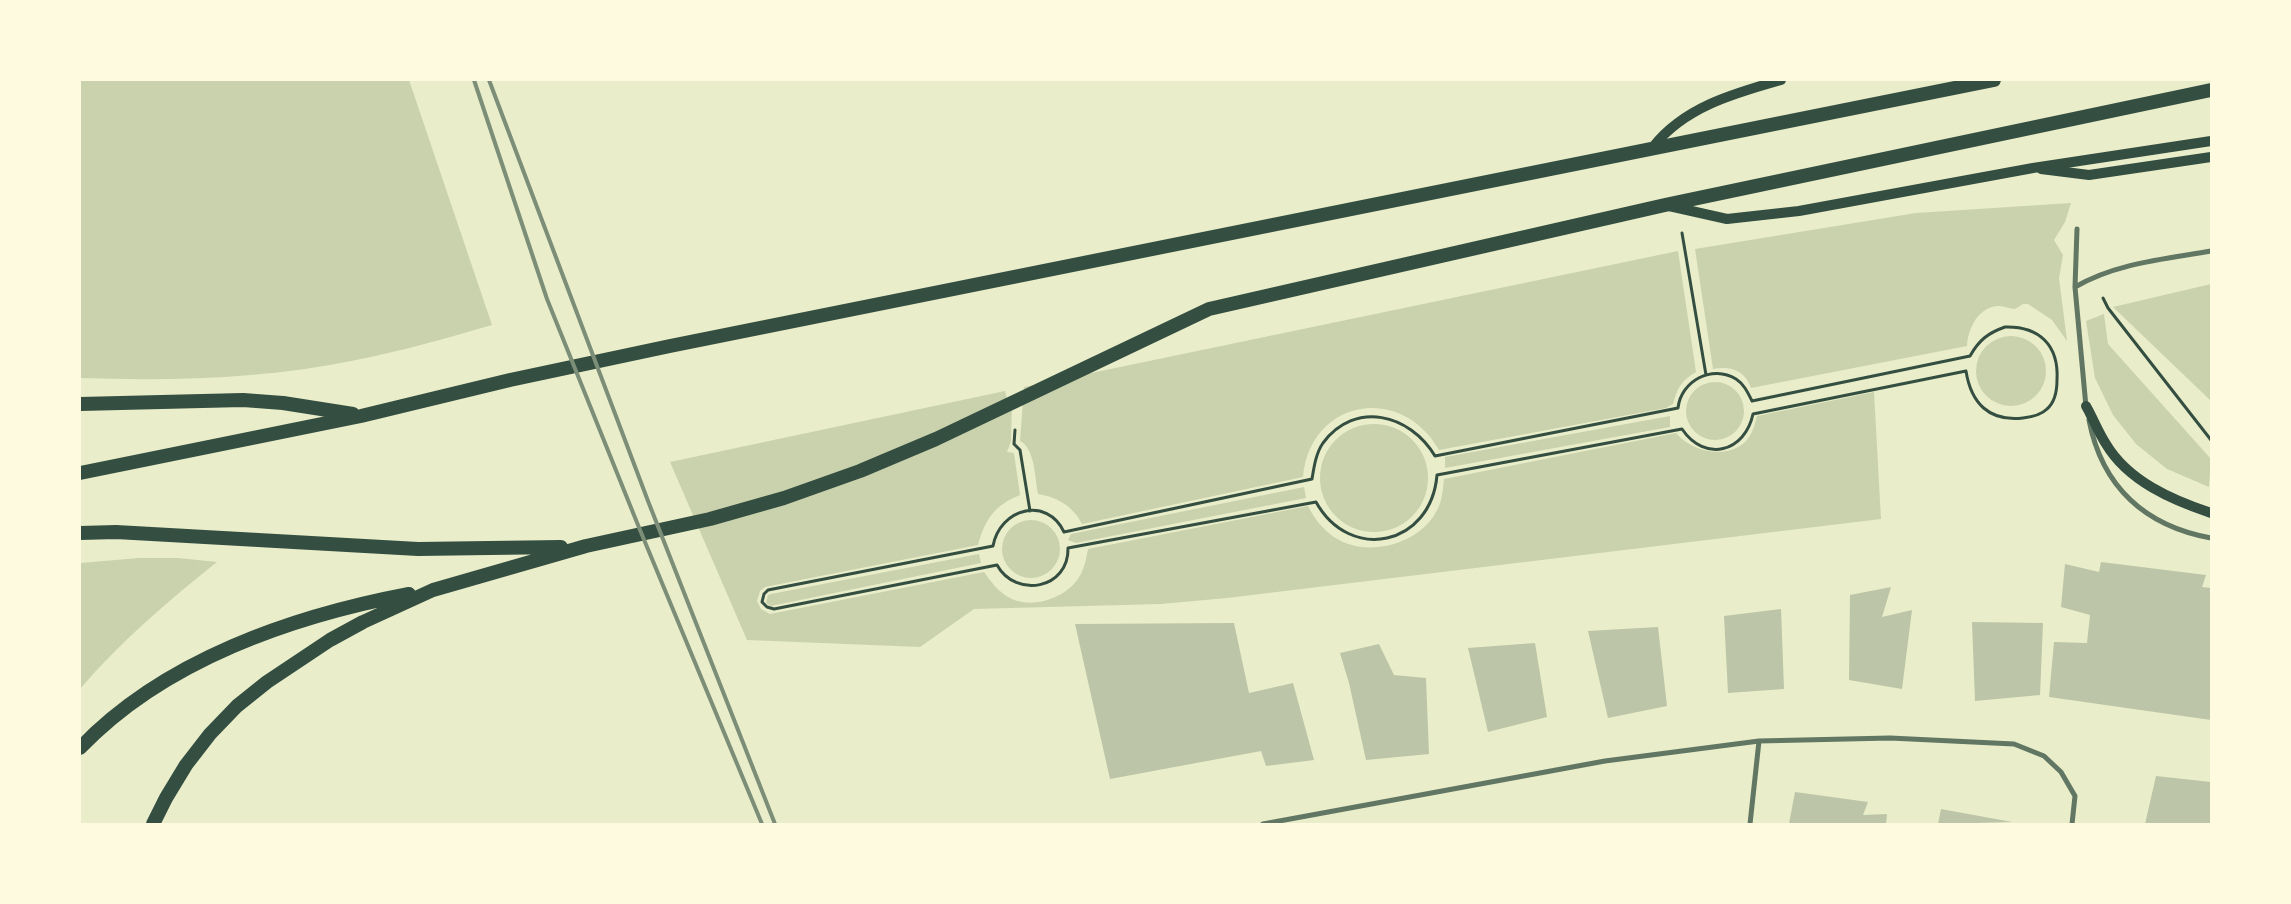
<!DOCTYPE html>
<html>
<head>
<meta charset="utf-8">
<style>
	body { margin:0 }
	#map { position:relative; width:2291px; height:904px; overflow:hidden; background:#e9edc9; font-family:"Libre Baskerville",serif }
	canvas { display:block }
	.frame { position:absolute; inset:0; border:81px solid #fefae0; pointer-events:none }
</style>
</head>
<body>
<div id="map">
<canvas width="2291" height="904"></canvas>
<div class="frame"></div>
</div>
<script>
const context = document.querySelector('canvas').getContext('2d');
context.lineJoin = 'round';
function fillPath(path, color) {
  context.fillStyle = color;
  context.fill(path, 'evenodd');
}
function trace(path, color, width, dash) {
  context.strokeStyle = color;
  context.lineWidth = width;
  context.lineCap = dash ? 'butt' : 'round';
  context.setLineDash(dash || []);
  context.stroke(path);
}
fillPath(new Path2D(`
	M80,80H409L492,325C447,338 402,351 356,360C265,379 172,381 80,378Z
	M2071,203L2065,222L2054,240L2063,255L2059,278L2067,341L2052,320L2028,304H2023L2015,309C2010,309 2004,306 1999,306C1979,306 1968,328 1967,346L1751,388C1745,370 1730,366 1713,369L1695,249L1916,213Z
	M1678,251L1696,372C1682,380 1677,388 1673,404L1666,408L1439,450C1401,383 1310,399 1303,477L1082,524C1073,506 1057,497 1038,494C1035,479 1035,448 1020,441L1024,387Z
	M2211,284V401L2113,307Z
	M2104,314L2108,344L2211,459L2209,487L2167,469L2136,444L2113,415L2095,378L2086,321Z
	M1976 371a35 35 0 1 1 70 0a35 35 0 1 1-70 0Z
	M1686 411a29 29 0 1 1 58 0a29 29 0 1 1-58 0Z
	M1005,391L1007,399L1012,400L1011,441L1007,452L1014,453L1020,495C995,505 985,519 978,545L765,587L760,591L757,601L761,609L770,614L984,572C990,580 996,589 1005,595C1027,611 1063,600 1078,579C1084,570 1086,560 1088,549L1308,506C1326,542 1357,554 1394,544C1410,539 1428,528 1436,512C1442,503 1443,489 1444,479L1676,433C1692,452 1727,460 1746,441C1752,434 1755,425 1757,416L1874,392L1881,519L1227,598L1161,604L974,609L920,647L747,640L670,462Z
	M1670,416V427L1445,468V457Z
	M1320 478a54 54 0 1 1 108 0a54 54 0 1 1-108 0Z
	M1304,487L1306,498L1076,543L1068,540L1071,534Z
	M1002 549a29 29 0 1 1 58 0a29 29 0 1 1-58 0Z
	M979,554L981,563L771,606L766,603L768,595L771,594Z
	M139,558H178L217,562C168,601 121,641 80,689V563Z`), '#cad2ad');
fillPath(new Path2D(`
	M2101,562L2206,575L2202,587L2211,588V720L2049,697L2054,642L2087,643L2090,615L2061,607L2065,564L2099,572Z
	M1891,587L1882,617L1912,610L1902,689L1849,680L1850,595Z
	M1781,609L1784,689L1728,693L1724,616Z
	M1972,622L2043,623L2040,695L1975,701Z
	M1234,623L1249,693L1293,683L1314,760L1266,766L1261,751L1110,779L1075,624Z
	M1658,627L1667,706L1608,718L1588,631Z
	M1535,643L1547,717L1488,732L1468,648Z
	M1379,644L1394,675L1426,678L1429,754L1366,760L1349,683L1340,653Z
	M2156,776L2211,782V824H2145Z
	M1795,792L1868,802L1863,815L1887,814L1886,824H1789Z
	M1941,809L2012,822L1938,824Z`), '#bcc5a7');
trace(new Path2D(`
	M1682,233L1706,375
	M2103,298L2108,308L2211,440
	M2005,327C2039,326 2059,345 2057,380C2057,390 2055,402 2047,409C2041,415 2032,417 2023,418C1989,422 1971,403 1966,371L1753,414C1745,452 1705,463 1682,429L1437,475C1431,546 1350,563 1316,502L1068,548C1069,589 1016,599 997,565L774,609L767,607L762,602L764,594L768,590L993,546C1000,508 1047,496 1064,532L1312,479C1314,467 1316,453 1323,443C1355,400 1410,414 1435,456L1678,408C1681,381 1712,364 1736,379C1744,384 1748,393 1752,401L1970,356C1979,340 1988,333 2005,327Z
	M1015,430L1014,444L1020,450L1030,511`), '#344e41', 3);
trace(new Path2D(`
	M2077,229L2075,287L2086,407
	M2075,287C2116,263 2165,259 2211,251
	M2089,420C2102,487 2145,526 2211,538
	M1263,824L1605,761L1759,741L1890,738L2014,744L2044,756L2061,772L2075,796L2072,824
	M1750,824L1759,741`), '#617663', 5);
trace(new Path2D(`
	M1653,147C1684,107 1735,93 1781,80
	M2041,169L2089,175L2211,157
	M1669,206L1727,219L1799,211L2033,168L2211,141
	M2086,406C2093,418 2098,432 2106,444C2128,481 2172,500 2211,513`), '#344e41', 10);
trace(new Path2D(`
	M80,404L243,400L283,403L353,414
	M80,473L361,416L510,380L670,346L1994,80
	M80,533L116,532L418,549L561,547
	M80,748C164,660 293,616 409,594
	M153,824L166,798L186,765L210,734L237,706L267,682L330,640L363,622L433,590L586,546L710,519L784,498L860,471L936,439L1209,309L1665,205L2211,90`), '#344e41', 14);
trace(new Path2D(`
	M474,80L547,299L640,530L762,824
	M489,80L648,501L775,824`), '#7c8e77', 4);
</script>
</body>
</html>
